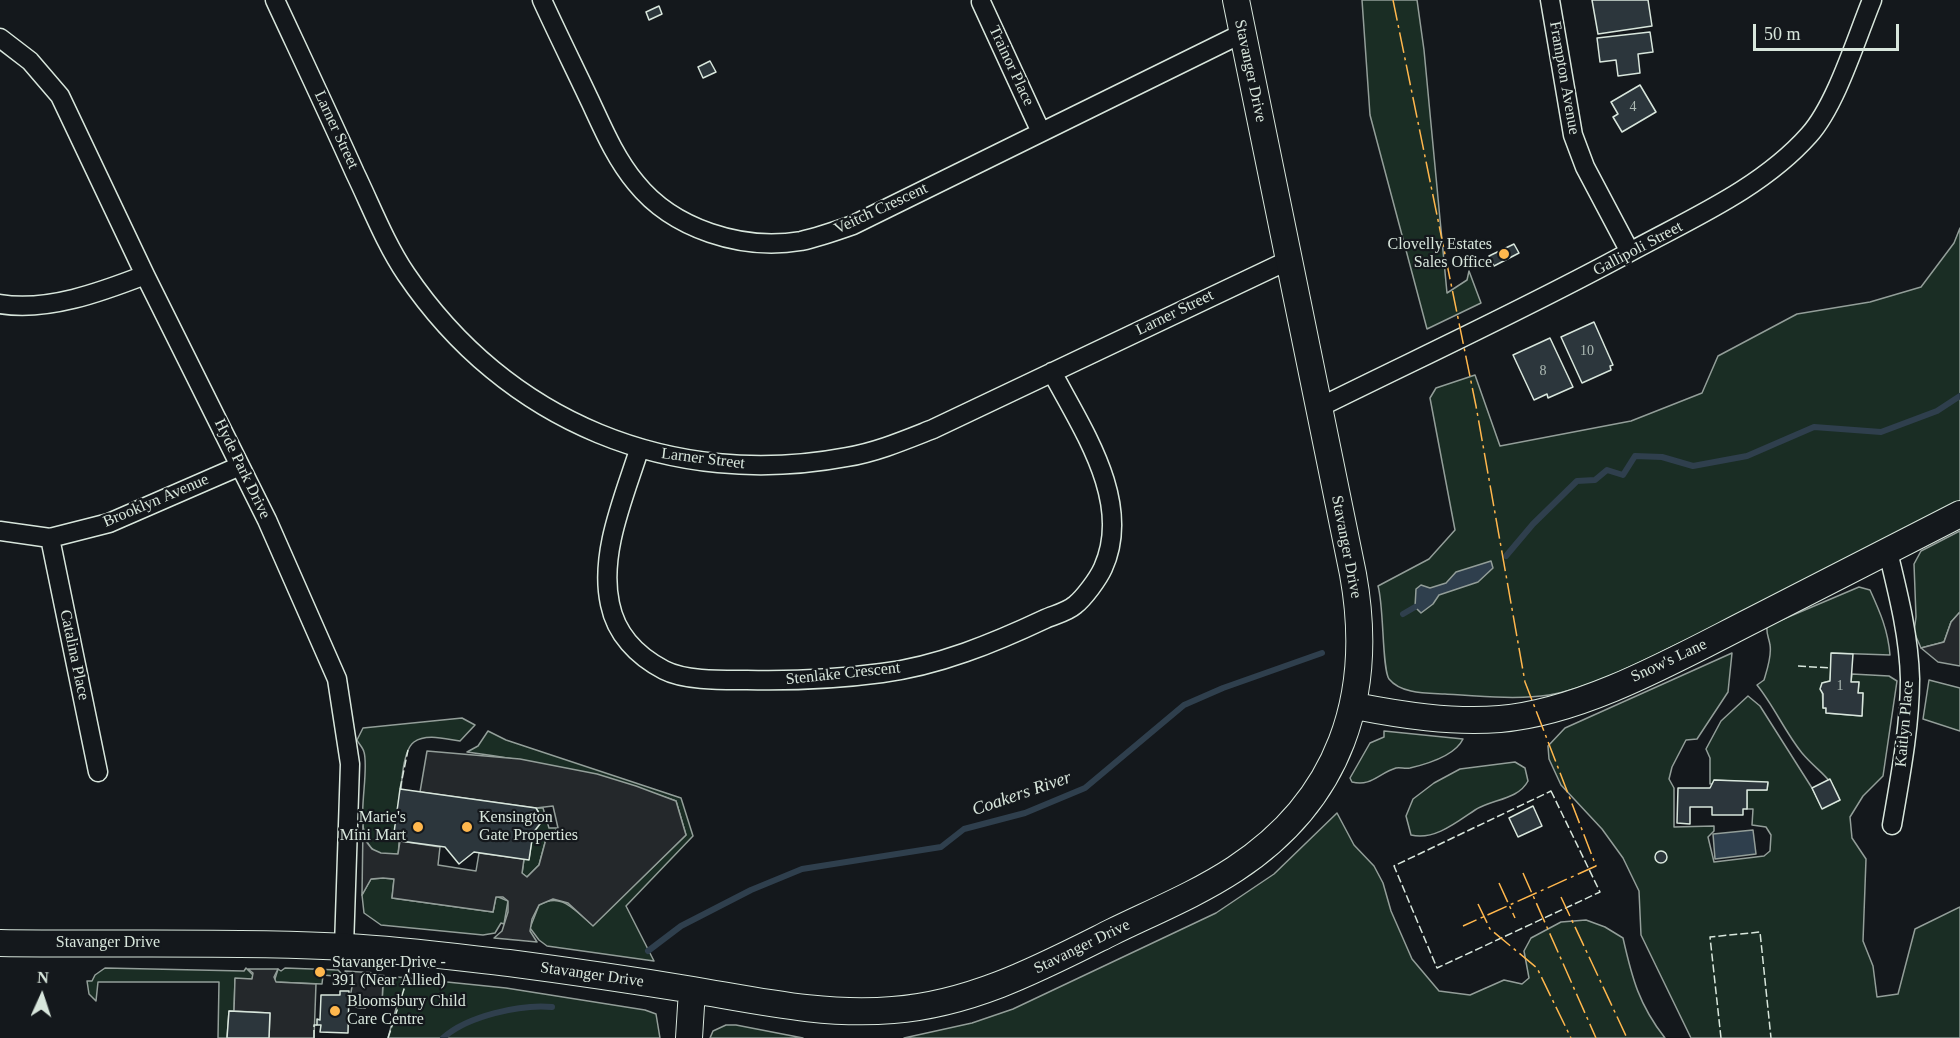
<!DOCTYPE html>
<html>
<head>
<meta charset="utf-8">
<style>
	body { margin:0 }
	#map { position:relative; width:1960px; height:1038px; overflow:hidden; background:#14181c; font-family:Georgia,serif }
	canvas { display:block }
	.north { position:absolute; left:12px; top:966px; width:60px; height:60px; -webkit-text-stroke:4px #14181c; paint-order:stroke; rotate:3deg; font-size:16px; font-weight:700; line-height:24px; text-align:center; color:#d8e6dc }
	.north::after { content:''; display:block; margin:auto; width:21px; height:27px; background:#d8e6dc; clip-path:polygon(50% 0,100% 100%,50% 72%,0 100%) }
	.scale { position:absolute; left:1753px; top:24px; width:146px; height:27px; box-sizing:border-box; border:3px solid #d8e6dc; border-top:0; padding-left:8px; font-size:18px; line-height:21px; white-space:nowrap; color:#d8e6dc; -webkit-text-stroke:4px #14181c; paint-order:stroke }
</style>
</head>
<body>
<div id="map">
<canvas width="1960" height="1038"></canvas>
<div class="north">N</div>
<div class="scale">50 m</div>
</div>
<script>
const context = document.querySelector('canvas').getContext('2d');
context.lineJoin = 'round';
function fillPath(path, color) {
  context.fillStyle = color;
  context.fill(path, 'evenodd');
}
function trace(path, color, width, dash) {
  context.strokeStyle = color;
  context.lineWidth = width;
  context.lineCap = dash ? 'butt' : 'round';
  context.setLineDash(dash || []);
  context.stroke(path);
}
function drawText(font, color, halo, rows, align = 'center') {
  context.font = font + ' Georgia,serif';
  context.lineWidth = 4.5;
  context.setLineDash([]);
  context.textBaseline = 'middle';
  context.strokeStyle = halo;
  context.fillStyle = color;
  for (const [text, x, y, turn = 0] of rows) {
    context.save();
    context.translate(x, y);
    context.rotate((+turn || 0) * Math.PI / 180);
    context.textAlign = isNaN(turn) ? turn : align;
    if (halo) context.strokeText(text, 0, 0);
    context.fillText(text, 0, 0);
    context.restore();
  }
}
const green = new Path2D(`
	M1362,0H1417L1424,50L1447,293L1467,280L1469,271L1481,303L1427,329L1370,115Z
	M1960,228V503C1868,550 1777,598 1684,641C1643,660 1594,687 1549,695C1518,700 1476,696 1445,694C1427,693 1401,694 1389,679C1382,670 1384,605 1378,586L1429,559L1455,530L1430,398L1436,388L1475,375L1500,446L1631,421L1702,393L1718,356L1797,314L1870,302L1921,287L1954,243Z
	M1960,531V612L1951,622L1944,642L1921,648L1914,632L1916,617L1914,564L1921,551Z
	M1859,587L1870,590C1880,612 1888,630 1890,655L1832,653L1830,681L1822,683L1823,708H1826V713L1862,716L1863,693H1858L1859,682H1851L1852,674L1889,676L1897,681L1883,776L1863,796L1850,817L1852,838L1866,859L1863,941L1873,966L1877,997L1898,994L1915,929L1960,907V1038H1691L1641,935L1639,891L1623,858L1602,829L1561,785L1549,759L1548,746L1565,728L1732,653L1728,692L1697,739L1686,740L1672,767L1669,779L1674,788V827L1714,826V831L1708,837L1714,862L1764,856L1770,851L1771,835L1766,827L1752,825L1753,809H1747V790H1767L1768,783L1714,780V784H1710V758L1706,749L1721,721L1748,696L1760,706L1812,788L1822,808L1840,800C1830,775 1818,772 1802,753C1785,732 1774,706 1757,685L1764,680C1767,670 1772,656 1770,645C1769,638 1766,634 1767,626Z
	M1929,680L1960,688V731L1923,719Z
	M462,718L475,725L460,741C446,739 426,733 414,742C396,755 402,831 398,854C341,864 372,780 364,752C363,748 359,744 357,740L363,728Z
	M488,731L506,740L681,798L693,836L626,906L654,961L547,946L539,940L530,928L539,905C563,891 575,912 593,925L686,835L676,801C605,775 542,762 467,752L478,746Z
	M1384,731L1463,739C1455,756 1427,764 1410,768C1405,769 1400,767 1396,768C1379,773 1371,787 1352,782L1350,778L1370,743L1384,737Z
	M1515,762L1525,768L1528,781C1518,800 1492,799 1475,810C1457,822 1434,841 1411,835L1406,816L1413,799L1434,783L1460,769Z
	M536,808H543L549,828H558L546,839L539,865L527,877L522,874L524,859H529L533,833L543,820Z
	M1337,813L1354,845L1374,866L1383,883L1391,911L1412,959L1439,991L1470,995L1504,980L1522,984L1529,978L1524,951L1531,938L1561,922L1586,920L1605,927L1623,938C1632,978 1639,1005 1665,1038H904L972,1023L1013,1009L1216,913L1274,874Z
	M383,878L394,879L392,898L493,912L496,896L508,901L504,924L501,923L495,933L483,935L381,925L364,913L362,895L371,879Z
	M105,968L244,971L246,968L253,975L252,979H235L234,1011H229L227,1038H218L219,982H98L96,1001L89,994L87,981H92L95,975Z
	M285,968L338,970L345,977L323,975L322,984L274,982L278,969L281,971Z
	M376,973L378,975L506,988L645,1010L656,1014L660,1038H388L397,1005L382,1004L383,981L372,980Z
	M726,1025H736L803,1038H710L713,1031Z`);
fillPath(green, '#1a2d24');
trace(green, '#939e99', 1.5);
const parking = new Path2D(`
	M1960,612V666L1938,662L1921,648L1944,642L1951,622Z
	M427,751L520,759L597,774L636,786L676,801L686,835L593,926L568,903L553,899L539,905L532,919L530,931L537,942L494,938L502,931L508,912V901L503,897H496L493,912L392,898L394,879L383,878L371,879L362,895L363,826L365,840L372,849L381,853L398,854L400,841L440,847L438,865L476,871L479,853L524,859L522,873L527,877L539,865L546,839L558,828L553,806L536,808L420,792Z
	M248,969H278L274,977L276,982L316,984L314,1038H269L270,1013L234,1011L235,978L252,979L253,973Z
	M345,971L376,973L372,980L383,981L382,1004L365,1003V1008L353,1007L354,1002H349L353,982Z`);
fillPath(parking, '#24282b');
trace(parking, '#939e99', 1.5);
const water = new Path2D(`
	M1491,561L1493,568L1478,582L1439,595L1433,604L1421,613L1415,607L1416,589L1421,585L1430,588L1446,583L1456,572Z
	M1753,830L1756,854L1715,859L1713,834Z`);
fillPath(water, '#2f3f4d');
trace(water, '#939e99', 1.5);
trace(new Path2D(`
	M1506,556L1533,524L1577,481L1595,480L1607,470L1623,475L1635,456L1662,457L1693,466L1747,456L1814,427L1881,432L1937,411L1960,396
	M1403,614L1415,607
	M648,951L681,926L751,890L802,869L941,847L964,829L1025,813L1085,788L1184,705L1223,688L1322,653
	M443,1038C467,1016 521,1004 552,1007`), '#2f3f4d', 6);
const building = new Path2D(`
	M1592,0H1648L1652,26L1598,34Z
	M659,6L662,14L649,20L646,12Z
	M1650,32L1653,52L1638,54L1640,73L1618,76L1616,60L1600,62L1597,38Z
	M710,61L716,72L703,78L698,67Z
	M1640,85L1656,112L1622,132L1613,117L1618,114L1611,102Z
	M1514,244L1519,253L1494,266L1489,256Z
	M1594,322L1613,365L1610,366L1611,370L1582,383L1561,337Z
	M1550,338L1573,387L1548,398L1547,394L1534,400L1513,355Z
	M1831,653L1853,654L1851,682H1859L1858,693H1863L1862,716L1826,713V708H1823V694L1820,689L1822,683L1830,681Z
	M1830,779L1840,800L1822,809L1812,788Z
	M1714,780L1768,782L1767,790H1747V809H1743V815H1712V807H1690V824L1677,823L1678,788H1710Z
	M400,789L536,808L543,820L533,833L529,860L474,852L459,864L445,847L393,840Z
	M1533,806L1542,826L1518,837L1509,818Z
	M1655 857a6 6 0 1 1 12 0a6 6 0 1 1-12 0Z
	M340,991H349L348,1033L320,1032L321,1025H317V1019L320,1020L321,995H340Z
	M229,1011L270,1013L269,1038H227Z`);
fillPath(building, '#2c363c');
trace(building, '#d8e6dc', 1.5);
const street = new Path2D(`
	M275,0C302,58 329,115 355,173C371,206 385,243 406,274C506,422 672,490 847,457C877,452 905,440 933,429L1289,260
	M542,0C558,35 575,69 591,103C604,131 616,159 636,183C673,229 742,251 801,241C819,237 836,231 853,225L1243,33
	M1550,0L1573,135L1585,167L1630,252
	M981,2L1040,130
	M0,38L30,61L60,96L145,275L267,520L337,679L350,764L344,947
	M0,304C47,312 101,292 145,275
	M1320,407C1423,356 1527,308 1628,253C1690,219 1761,189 1809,135C1836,105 1856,39 1872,0
	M639,450C624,497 599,554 610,604C616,634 637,656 664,670C685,681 723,680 747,680C792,681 837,679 882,673C938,666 994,643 1045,619C1054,615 1067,612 1075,605C1084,598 1098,579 1103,568C1133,502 1082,429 1052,372
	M0,531L50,538L109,523L240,466
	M50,538L98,772
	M1888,552C1898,593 1909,636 1910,679C1910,727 1900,778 1892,825`);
const secondary = new Path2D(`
	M1355,706C1401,715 1452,723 1500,719C1584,712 1678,658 1753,620C1822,585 1891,550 1960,514
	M0,943C116,945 232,941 348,947C402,950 455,957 509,963C570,971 632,980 693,990C759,1001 826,1016 893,1010C973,1004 1042,967 1112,932C1153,912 1197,894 1235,869C1340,800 1375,696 1353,574L1236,0
	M689,1038L692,990`);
trace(street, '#d8e6dc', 21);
trace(secondary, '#d8e6dc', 28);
trace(street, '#14181c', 18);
trace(secondary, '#14181c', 26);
trace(new Path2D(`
	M1798,666L1830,668
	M400,789L408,750
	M1551,791L1600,892L1437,968L1394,866Z
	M349,1002H354L353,1007L365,1008V1003L397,1006
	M314,1038V1025H317
	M388,1038L408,977L410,960
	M1721,1038L1710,937L1760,932L1771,1038`), '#d8e6dc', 1.5, [8, 3]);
trace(new Path2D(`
	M1393,0L1476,406L1525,682L1596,866L1463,926
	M1523,873L1596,1038
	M1499,883L1515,918
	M1561,897L1627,1038
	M1478,904L1490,929L1537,968L1571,1038`), '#ffb74d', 1.5, [21, 4.5, 3, 4.5]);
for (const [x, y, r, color] of [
	[1504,254,6,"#ffb74d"],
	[418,827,6,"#ffb74d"],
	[467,827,6,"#ffb74d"],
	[320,972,6,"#ffb74d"],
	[335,1011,6,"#ffb74d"]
]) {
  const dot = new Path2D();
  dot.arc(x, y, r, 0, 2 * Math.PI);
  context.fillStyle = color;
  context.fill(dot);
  trace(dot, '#14181c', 2);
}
drawText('14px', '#adbab4', null, [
	["4",1633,107],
	["10",1587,351],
	["8",1543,371],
	["1",1840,686]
]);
drawText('16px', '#d8e6dc', '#14181c', [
	["Trainor Place",1011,66,65],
	["Stavanger Drive",1250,71,78],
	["Frampton Avenue",1564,78,80],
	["Larner Street",336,130,65],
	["Veitch Crescent",881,209,-25],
	["Gallipoli Street",1638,249,-28],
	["Larner Street",1175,313,-26],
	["Larner Street",703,459,7],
	["Hyde Park Drive",242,469,64],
	["Brooklyn Avenue",156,501,-23],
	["Stavanger Drive",1346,547,79],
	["Catalina Place",74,655,78],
	["Snow's Lane",1669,661,-25],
	["Stenlake Crescent",843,674,-6],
	["Kaitlyn Place",1905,724,-85],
	["Stavanger Drive",108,943],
	["Stavanger Drive",1082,947,-26],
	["Stavanger Drive",592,975,8]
]);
drawText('16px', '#d8e6dc', '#14181c', [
	["Clovelly Estates",1492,245,"right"],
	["Sales Office",1492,263,"right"],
	["Marie's",406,818,"right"],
	["Mini Mart",406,836,"right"],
	["Kensington",479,818],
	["Gate Properties",479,836],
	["Stavanger Drive -",332,963],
	["391 (Near Allied)",332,981],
	["Bloomsbury Child",347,1002],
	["Care Centre",347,1020]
], 'left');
drawText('italic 18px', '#d8e6dc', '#14181c', [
	["Coakers River",1022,794,-19]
]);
</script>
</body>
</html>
